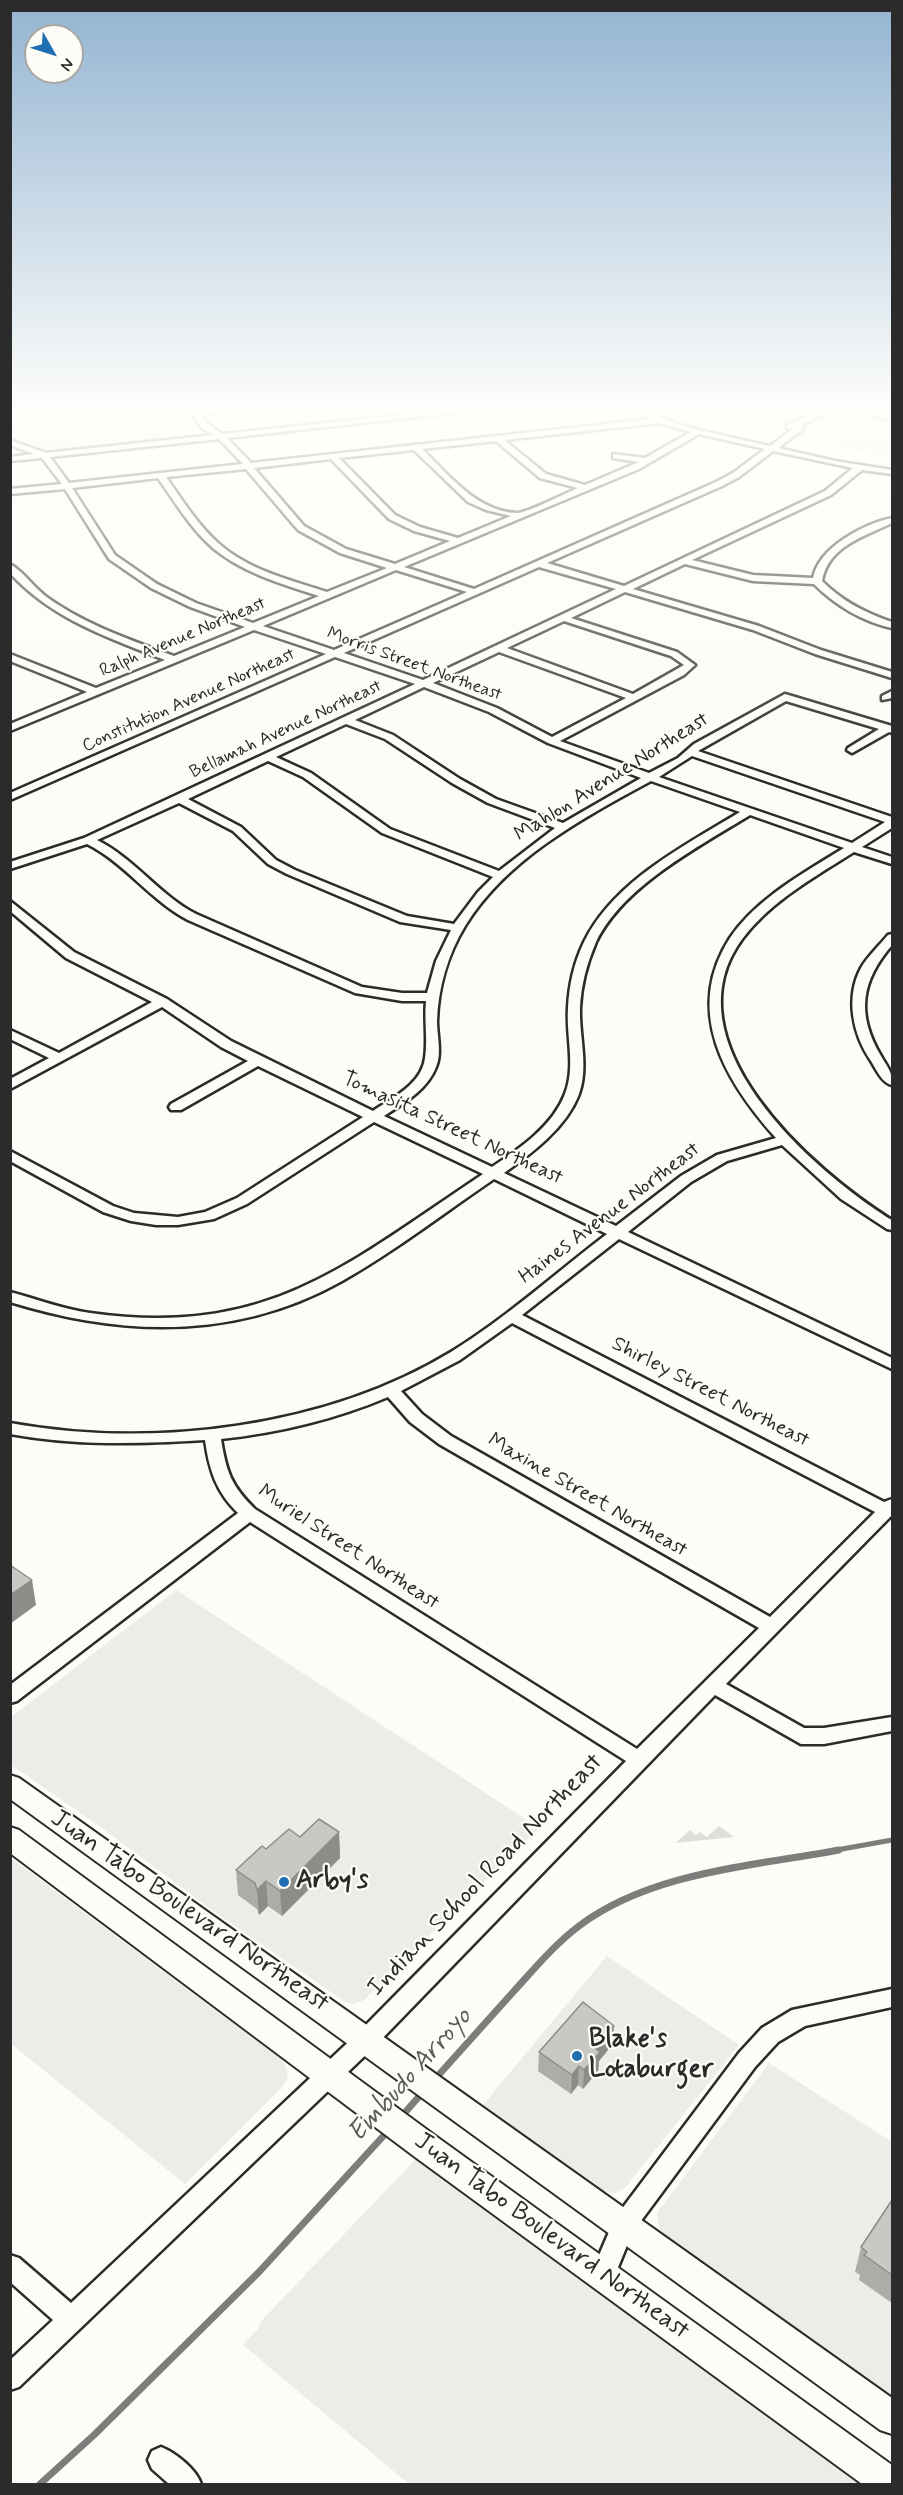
<!DOCTYPE html>
<html>
<head>
<meta charset="utf-8">
<style>
	body { margin:0 }
	#map { position:relative; width:903px; height:2495px; overflow:hidden; background:#fdfcf7; font-family:Mynerve,sans-serif }
	canvas { display:block }
	.frame { position:absolute; inset:0; border:12px solid #2b2b2b; pointer-events:none }
	.north { position:absolute; left:24px; top:24px; width:60px; height:60px; box-sizing:border-box; background:#fdfcf7; border:2px solid #a9a8a5; border-radius:50%; rotate:129deg; font-size:16px; font-weight:700; line-height:24px; text-align:center; color:#2b2b2b }
	.north::after { content:''; display:block; margin:auto; width:21px; height:27px; background:#1f6fb2; clip-path:polygon(50% 0,100% 100%,50% 72%,0 100%) }
</style>
</head>
<body>
<div id="map">
<canvas width="903" height="2495"></canvas>
<div class="frame"></div>
<div class="north">N</div>
</div>
<script>
const context = document.querySelector('canvas').getContext('2d');
context.lineJoin = 'round';
function fillPath(path, color) {
  context.fillStyle = color;
  context.fill(path, 'evenodd');
}
function trace(path, color, width, dash) {
  context.strokeStyle = color;
  context.lineWidth = width;
  context.lineCap = dash ? 'butt' : 'round';
  context.setLineDash(dash || []);
  context.stroke(path);
}
function drawText(font, color, halo, rows, align = 'center') {
  context.font = font + ' Mynerve,sans-serif';
  context.lineWidth = 4.5;
  context.setLineDash([]);
  context.textBaseline = 'middle';
  context.strokeStyle = halo;
  context.fillStyle = color;
  for (const [text, x, y, turn = 0] of rows) {
    context.save();
    context.translate(x, y);
    context.rotate((+turn || 0) * Math.PI / 180);
    context.textAlign = isNaN(turn) ? turn : align;
    if (halo) context.strokeText(text, 0, 0);
    context.fillText(text, 0, 0);
    context.restore();
  }
}
fillPath(new Path2D(`
	M11,409H148L170,440L48,452L11,438Z
	M688,409H819L788,424L775,434L699,417Z
	M838,409H848L892,419V458L791,437L803,427Z
	M176,1590L539,1828L364,2000L353,2004L345,2002L209,1908L102,1828L11,1765V1717Z
	M11,1858L282,2060L286,2067L288,2077L284,2085L185,2184L11,2044Z
	M607,1956L739,2045L625,2188L615,2193L601,2191L483,2105Z
	M769,2063L892,2142V2397L667,2237L659,2228L657,2213Z
	M417,2158L860,2484H409L243,2345L258,2329L262,2320Z`), '#edece8');
fillPath(new Path2D(`
	M719,1826L734,1837L675,1843L690,1830L696,1835L700,1832L707,1837Z`), '#dfdeda');
trace(new Path2D(`
	M831,1851L892,1840`), '#7e7d7b', 5);
trace(new Path2D(`
	M435,2079C461,2050 488,2020 514,1991C535,1968 554,1945 579,1926C651,1872 753,1866 839,1850
	M401,2117L423,2092
	M40,2484L94,2435L259,2272L387,2132`), '#7e7d7b', 7);
const minor = new Path2D(`
	M188,409H236L200,415L208,424L222,434L460,409H487L227,438L251,463L652,419L638,409C652,409 664,420 677,424C708,433 739,439 770,446L794,428L787,429V425L824,409H835L803,424L802,430L778,448L835,461L892,470V474L862,470L831,495L692,560L753,575L813,578C819,547 864,524 892,518V523C865,536 828,546 822,581C842,601 865,613 892,622V628C863,622 835,605 814,584L753,581L685,564L633,589L759,626L821,650L892,672V678L815,654L753,630L625,592L571,618L677,652L695,665L684,675L560,741L649,773L678,758L694,744L785,694L892,726V733L889,732L852,753L847,750L848,748L879,729L786,701L698,751L892,817V828L862,847L892,857V864L854,852C816,876 771,901 743,938C665,1041 813,1171 892,1220V1230L887,1229L841,1199L782,1145L727,1161L691,1182L628,1232L892,1358V1369L619,1239L522,1315L884,1502L892,1499V1515L726,1684L804,1728H824L892,1717V1731L824,1744H801L715,1695L374,2047L19,2387L10,2390V2360L53,2320L10,2282V2255L19,2258L71,2303L358,2033L626,1761L250,1522L17,1701L10,1703V1685L238,1513C216,1492 209,1469 205,1440C139,1444 75,1446 10,1434V1423C153,1449 326,1428 451,1352C506,1318 556,1273 607,1234L494,1179C444,1213 395,1251 342,1281C237,1340 123,1337 10,1302V1292C37,1299 62,1309 90,1313C267,1338 345,1266 483,1174L374,1122L247,1204L214,1219L178,1225H156L131,1221L103,1212L10,1161V1151L113,1206L134,1213L178,1217L205,1212L237,1198L363,1117L258,1066L181,1110H171L169,1107L171,1104L248,1061L221,1047L162,1007L10,1089V1079L49,1058L10,1039V1030L59,1053L152,1002L66,958L10,911V901L74,952L167,999L231,1041L373,1111C392,1098 422,1084 425,1058C428,1039 424,1020 426,1001H402L355,993L188,920C150,900 125,863 87,844L10,869V862L84,838L415,684L335,657L10,800V793L326,654L254,630L10,731V724L87,692L10,661V654L96,688L165,660C109,638 52,619 10,573V564C24,572 35,589 48,598C86,625 131,640 174,656L245,627L190,607L151,588L109,559L65,489L10,494V489L62,484L42,458L10,461V457L34,454L10,445V440L46,453L213,435L202,428ZM659,423L691,432L645,458L613,454V458L639,462L585,485L546,474L504,440ZM699,434L765,449L733,473L716,482L474,589L404,567L639,469ZM219,439L243,464L69,483L50,457ZM496,441L540,478L578,488C566,493 527,513 517,513C477,512 448,474 422,449ZM414,450L468,502L486,510L511,516L458,538L420,527L395,515L339,458ZM773,451L853,468L825,491L624,586L547,563L722,486L739,477ZM331,459L389,519L414,531L450,541L395,564L346,549L304,526L254,468ZM246,469L298,530L340,553L387,568L327,592C290,580 248,570 218,543C197,524 182,500 166,477ZM158,478C175,502 191,529 213,548C243,573 282,584 319,596L253,623L196,603L157,584L115,555L72,488ZM539,567L616,589L423,680L344,653ZM396,570L467,592L334,650L263,626ZM564,621L671,656L684,665L633,694L507,648ZM499,652L626,698L552,737L497,708L433,683ZM424,687L489,712L548,743L641,778L563,823L496,799L460,779L393,735L355,720ZM346,724L385,739L452,783L488,803L555,828L499,871L390,829L311,773L276,757ZM692,756L885,822L852,843L659,777ZM268,761L303,777L382,833L493,877L478,892L454,924L407,916L295,870L276,860L241,827L188,799ZM651,781L740,812C684,846 614,881 584,942C574,963 569,985 568,1008C566,1037 576,1066 565,1094C553,1126 519,1149 492,1167L384,1116C404,1103 427,1090 436,1067C442,1053 437,1036 437,1021C438,988 448,954 465,926C507,858 583,818 651,781ZM179,803L233,831L268,864L287,874L400,922L451,930L436,961L427,993H402L362,987L196,914C159,895 135,859 97,840ZM750,815L844,848C805,872 756,899 730,938C683,1011 725,1081 776,1138L717,1155L681,1176L616,1226L504,1173C532,1153 566,1128 579,1094C589,1066 579,1037 580,1008C581,985 587,963 596,942C623,886 698,847 750,815ZM512,1323L875,1512L770,1617L451,1436L422,1414L401,1391L460,1360ZM388,1397L410,1422L439,1444L759,1628L637,1749L255,1509C231,1486 226,1471 221,1439C278,1433 336,1419 388,1397Z
	M892,691V698L882,700V696Z
	M892,934V945C861,981 856,1014 881,1056C887,1067 893,1072 892,1085C882,1083 876,1069 871,1061C853,1035 845,998 861,968C868,956 879,946 888,935Z
	M892,1989V2007L805,2026L778,2042L755,2067L632,2233L612,2282L603,2286L594,2282L591,2274L615,2218L739,2053L762,2028L792,2010Z
	M161,2447C176,2453 196,2469 201,2484H169L152,2469L148,2460L152,2451Z`);
const major = new Path2D(`
	M848,409H868L892,414V420Z
	M10,1775L19,1778L892,2398V2434L880,2430L10,1799Z
	M10,1827L19,1830L437,2137L892,2465V2484H862L415,2157L10,1853Z`);
trace(minor, '#2b2b2b', 5);
trace(major, '#2b2b2b', 4);
fillPath(minor, '#fdfcf7');
fillPath(major, '#fdfcf7');
fillPath(new Path2D(`
	M339,1832L340,1858L282,1916L268,1906L259,1915L257,1909L238,1895L236,1870L266,1849L300,1837Z
	M612,2045L599,2061L598,2071L583,2089L578,2085L571,2094L538,2071L539,2052Z
	M892,2200V2303L859,2280L860,2275L855,2272L861,2247Z`), '#adaca9');
fillPath(new Path2D(`
	M32,1580L36,1605L10,1624V1595Z
	M339,1832L340,1858L282,1916L280,1891Z
	M266,1881L268,1906L259,1915L257,1890Z
	M614,2026L612,2045L599,2061L598,2071L583,2089L584,2070L595,2048Z
	M579,2066L578,2085L571,2094L572,2075Z`), '#8d8c89');
const building = new Path2D(`
	M10,1565L32,1580L10,1595Z
	M319,1819L339,1832L280,1891L266,1881L257,1890L255,1883L236,1870L262,1846L266,1849L289,1829L300,1837Z
	M583,2002L614,2026L595,2048L600,2052L584,2070L579,2066L572,2075L539,2052Z
	M892,2200V2275L864,2255L867,2252L861,2247Z`);
fillPath(building, '#c9c8c4');
trace(building, '#8d8c89', 1.5);
const sky = context.createLinearGradient(0, 0, 0, 758);
sky.addColorStop(0, '#93b4d2');
sky.addColorStop(0.54, '#fefefb');
sky.addColorStop(1, '#fefefb00');
context.fillStyle = sky;
context.fillRect(0, 0, 903, 758);
for (const [x, y, r, color] of [
	[284,1882,6,"#1f6fb2"],
	[577,2056,6,"#1f6fb2"]
]) {
  const dot = new Path2D();
  dot.arc(x, y, r, 0, 2 * Math.PI);
  context.fillStyle = color;
  context.fill(dot);
  trace(dot, '#fdfcf7', 2);
}
drawText('18px', '#2b2b2b', '#fdfcf7', [
	["Ralph Avenue Northeast",183,638,-23],
	["Morris Street Northeast",414,665,20],
	["Constitution Avenue Northeast",189,701,-24],
	["Bellamah Avenue Northeast",286,730,-25]
]);
drawText('21px', '#2b2b2b', '#fdfcf7', [
	["Mahlon Avenue Northeast",612,778,-32],
	["Tomasita Street Northeast",452,1129,25],
	["Haines Avenue Northeast",610,1214,-37],
	["Shirley Street Northeast",710,1393,27],
	["Maxine Street Northeast",587,1496,30],
	["Muriel Street Northeast",348,1548,33]
]);
drawText('26px', '#2b2b2b', '#fdfcf7', [
	["Indian School Road Northeast",486,1876,-46],
	["Juan Tabo Boulevard Northeast",189,1912,35],
	["Juan Tabo Boulevard Northeast",551,2237,36]
]);
drawText('bold 26px', '#2b2b2b', '#fdfcf7', [
	["Arby's",296,1882],
	["Blake's",589,2041],
	["Lotaburger",589,2071]
], 'left');
drawText('italic 27px', '#5b5b5a', '#fdfcf7', [
	["Embudo Arroyo",411,2076,-48]
]);
</script>
</body>
</html>
